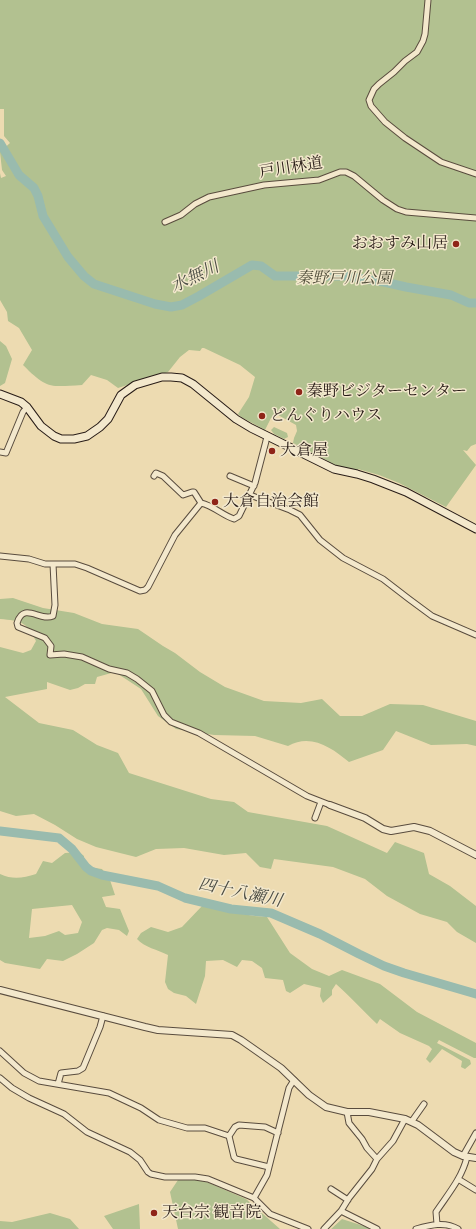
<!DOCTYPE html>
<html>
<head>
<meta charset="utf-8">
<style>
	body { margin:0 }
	canvas { display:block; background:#eddbb1 }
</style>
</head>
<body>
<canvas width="476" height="1229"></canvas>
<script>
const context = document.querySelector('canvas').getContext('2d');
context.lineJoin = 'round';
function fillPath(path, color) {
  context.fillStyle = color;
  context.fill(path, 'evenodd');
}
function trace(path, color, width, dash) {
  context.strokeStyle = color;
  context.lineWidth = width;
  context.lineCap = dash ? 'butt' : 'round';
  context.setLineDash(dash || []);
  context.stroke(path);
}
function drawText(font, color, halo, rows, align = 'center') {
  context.font = font + ' "EB Garamond","Noto Serif JP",serif';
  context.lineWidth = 3;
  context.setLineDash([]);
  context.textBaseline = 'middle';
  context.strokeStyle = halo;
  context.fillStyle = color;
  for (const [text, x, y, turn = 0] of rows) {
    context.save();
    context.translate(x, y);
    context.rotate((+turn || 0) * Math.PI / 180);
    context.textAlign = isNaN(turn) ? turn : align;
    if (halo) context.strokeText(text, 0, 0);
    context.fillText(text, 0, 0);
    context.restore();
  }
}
fillPath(new Path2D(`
	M0,0H476V444L471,446L467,451L463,450L476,465L446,507L399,483L379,475L358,469L357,472L327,464L328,461L293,443L294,438L297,431L296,425L278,415L271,418L265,430L241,417L238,414L249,397L255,377L240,365L204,348H202L200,351L189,350L180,357L168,372L118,388L107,380L91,375L82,385C49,387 47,389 23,365L32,350L19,328L8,321L7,312L0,300V173L1,178L6,176L2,170L0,152L10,143L4,136V109H0Z
	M0,341L6,346L12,359L5,383L0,386Z
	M274,427L287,433L288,437L284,439L274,434L271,430Z
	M13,598L43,608L74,613L102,624L138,629L163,646L175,653L200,672L225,687L264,701L301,703L322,699L340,716H362L390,704L423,705L476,721V746L467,744L431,745L396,731L383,750L349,762C332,748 311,733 288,746L255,736L214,735L176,729L158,716L141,689L115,672L97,677L95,684H85L78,688L70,690L47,682V689L5,697L39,723L73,730L97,745L118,753L129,773L211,799L234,802L248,812L327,826L387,853L395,842L424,853L429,874L450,886L476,906V943L457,932L447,922L420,914L387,896L365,879L333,867L274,859L271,869L260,867L246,853L224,855L184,848L156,849L136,857L96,847L77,839L55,825L34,814L16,816L0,811V647L23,653L31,650L36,641C26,621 21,621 0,619V599Z
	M79,852L84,856L83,867L86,871L95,868L102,869L110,880L115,895L102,897L106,907L120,909L129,931L127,936L119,930L107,928L102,930L94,943L77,954L63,961L47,959L40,969L5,963L0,960V874C13,880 23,878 36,874L43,861L52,863L65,853ZM72,905L82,922L78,933L65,935L59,931L45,936L29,938L32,909Z
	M202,906L254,916L267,917L290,953L312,969L329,976L342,970L380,984L417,1012L476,1043V1058H474L439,1040L437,1043L470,1060L471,1064L465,1069L461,1067L462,1061L442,1049L430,1063L426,1059L432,1049L429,1046L400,1033L380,1019L377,1024C363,1011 351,997 336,984L332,990V995L323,1003L320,996L321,988L304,984L290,993L286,991L283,980L265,978L262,968L252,961L242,960L237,967L223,960L206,961L205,976L196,1004L186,996L174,993L168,989L165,982L168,955C158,950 144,947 137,939L141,933L151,927L168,932L182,927Z
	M178,1180H202L246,1199L280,1229H178L170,1192Z
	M139,1204L140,1229H113L104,1216Z
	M50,1213L70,1219L79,1229H0V1221L12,1222Z
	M342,1219L373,1229H331Z`), '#b2c190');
trace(new Path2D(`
	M0,143L19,175L34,188L38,196L43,216L68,257L84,276L94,284L155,304L171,307L182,305L199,296L252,265L261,266L275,276H345L384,282L406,287L451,295L469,303H476
	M0,831L59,838L72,849L86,867L91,871L102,875L158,886L185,898L231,909L271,913L320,934L359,954L384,966L404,973L476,994`), '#99bbae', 9);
const minor = new Path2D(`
	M428,0L425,34L423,41L417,52L405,61L394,72L379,84L374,89L369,100L371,106L385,122L405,138L441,162L476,174
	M165,222L181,215L195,204L209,197L264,185L319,180L340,172H346L354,176L383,200L397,209L406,212L476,218
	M0,452L6,453L23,412L27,407
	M154,476L156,473L163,476L183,495L192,492H194L201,503C214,506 222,515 234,519L239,516L255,483L266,441L267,436
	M230,476L254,486
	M250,495L290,510L300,515L320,540L343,558L383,579L409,599L432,616L476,635
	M0,556L29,559L45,564H75L87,568L140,591L145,590L148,587L175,535L201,503
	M53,564L55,605L53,616C40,622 24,601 17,623L18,627L45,638L51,646L50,655L64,654L82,657L109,669L127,673L137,679L152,691L164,715L171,722L199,733L307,796L330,805
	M315,818L321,802
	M0,1051L24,1073L39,1081L109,1093L141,1108L159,1120L187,1128H205L229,1136
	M0,1078L12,1088L29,1098L64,1114L87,1132L130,1152L140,1160L148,1172L151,1174L165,1177H195L208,1179L254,1198L270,1214L308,1229
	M58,1084L61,1073L78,1071L83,1068L100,1027L103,1016
	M347,1112L349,1123L362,1139L367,1148L377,1159
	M412,1121L424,1104
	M463,1156L476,1133
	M269,1167L236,1159L234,1157L229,1136L235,1127L239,1125L265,1127L278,1133
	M458,1179L476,1190
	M331,1189L348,1200
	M254,1198L267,1175L289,1088L294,1080
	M341,1211L377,1229
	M437,1224L436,1212C448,1194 462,1178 467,1157
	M324,1229L341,1211L349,1198L372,1169L377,1159L393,1141L405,1119
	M416,1229C430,1225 445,1221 458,1229`);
const tertiary = new Path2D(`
	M330,805L365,818L383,829L391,831L414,827L430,831L476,855
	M0,990L145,1027L158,1030L232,1035L241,1040L281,1068L309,1095L326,1107L347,1112H369L405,1119L418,1125L454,1152L463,1156L476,1158`);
const secondary = new Path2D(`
	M0,394L21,402L27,407L41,426L54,436L61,439H74L87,436L100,427L108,419L121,395L135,385L162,377H171L182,378L193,384L236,419L251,428L334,469L357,474L373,479L406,492L476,529`);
trace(minor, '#594c3e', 7);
trace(tertiary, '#594c3e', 8);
trace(secondary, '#281c17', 9);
trace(minor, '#f3e8cc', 5);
trace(tertiary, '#f3e8cc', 6);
trace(secondary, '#f3e8cc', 7);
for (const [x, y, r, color] of [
	[456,244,4,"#8f2418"],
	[299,392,4,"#8f2418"],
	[262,416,4,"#8f2418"],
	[272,451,4,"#8f2418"],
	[215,502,4,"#8f2418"],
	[154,1213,4,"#8f2418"]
]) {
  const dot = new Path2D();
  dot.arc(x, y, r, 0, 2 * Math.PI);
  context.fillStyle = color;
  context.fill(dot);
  trace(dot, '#f3e8cc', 1.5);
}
drawText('16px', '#281c17', '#f3e8cc', [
	["戸川林道",291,168,-9]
]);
drawText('16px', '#281c17', '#f3e8cc', [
	["おおすみ山居",448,244,"right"],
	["秦野ビジターセンター",307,392],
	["どんぐりハウス",270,416],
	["大倉屋",280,451],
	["大倉自治会館",223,502],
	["天台宗 観音院",162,1213]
], 'left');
drawText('italic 16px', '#514e3b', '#f3e8cc', [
	["秦野戸川公園",344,279]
]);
drawText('italic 17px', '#4a4c44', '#f3e8cc', [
	["水無川",195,277,-26],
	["四十八瀬川",240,893,12]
]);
</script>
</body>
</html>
